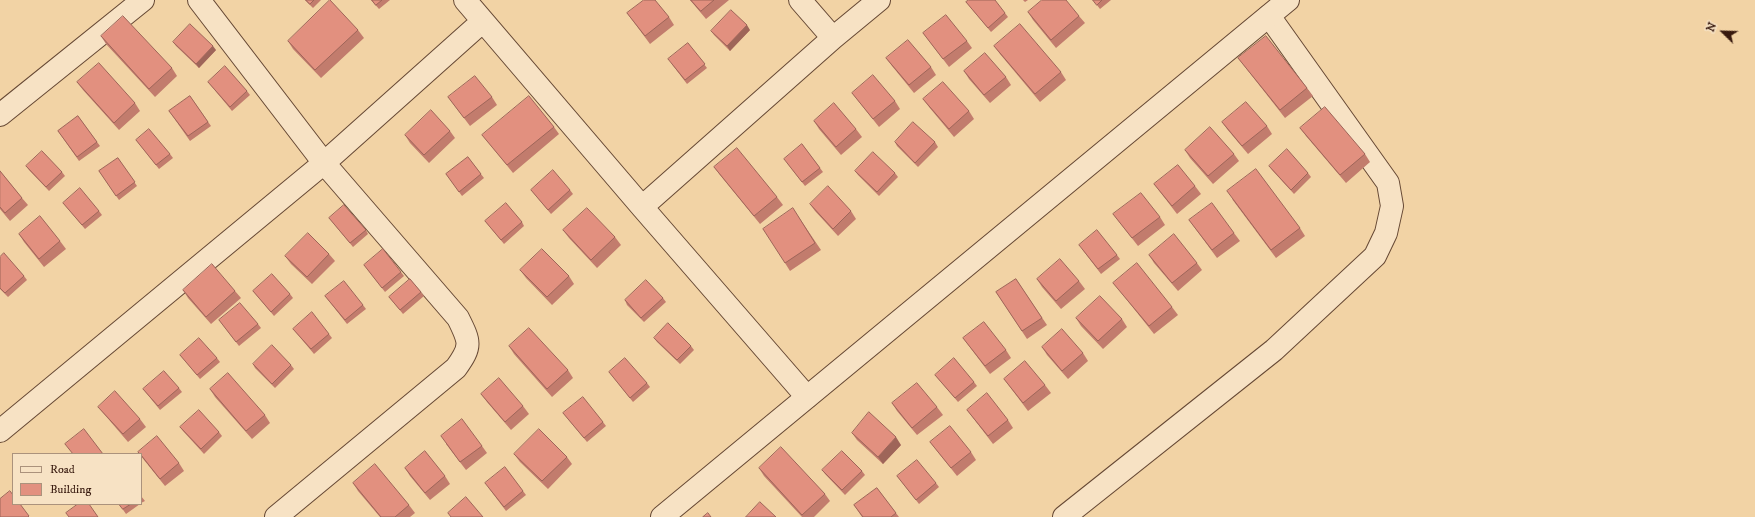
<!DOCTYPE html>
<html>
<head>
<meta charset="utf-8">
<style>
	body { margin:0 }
	#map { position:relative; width:1755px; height:517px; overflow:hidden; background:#f2d3a5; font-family:"IM FELL DW Pica",serif }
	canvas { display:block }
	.legend { position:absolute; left:12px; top:453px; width:130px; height:52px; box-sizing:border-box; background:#f7e2c4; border:1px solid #ab927c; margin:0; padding:5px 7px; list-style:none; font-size:12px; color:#381a0f }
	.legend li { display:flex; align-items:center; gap:8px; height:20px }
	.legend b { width:20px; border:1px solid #ab927c }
	.north { position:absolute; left:1703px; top:12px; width:40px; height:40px; -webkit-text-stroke:3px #f7e2c4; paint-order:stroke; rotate:293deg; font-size:11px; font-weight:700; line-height:16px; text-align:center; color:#381a0f }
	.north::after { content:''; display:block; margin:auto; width:14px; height:18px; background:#381a0f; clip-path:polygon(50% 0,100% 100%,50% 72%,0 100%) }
</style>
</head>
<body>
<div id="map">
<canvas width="1755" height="517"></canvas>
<ul class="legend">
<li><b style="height:5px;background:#f7e2c4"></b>Road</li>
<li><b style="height:11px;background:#e2907f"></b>Building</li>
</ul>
<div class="north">N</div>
</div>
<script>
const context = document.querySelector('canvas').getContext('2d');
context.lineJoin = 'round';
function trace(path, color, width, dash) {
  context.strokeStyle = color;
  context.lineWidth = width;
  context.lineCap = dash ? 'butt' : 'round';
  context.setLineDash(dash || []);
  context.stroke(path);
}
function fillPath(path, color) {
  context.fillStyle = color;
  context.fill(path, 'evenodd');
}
const minor = new Path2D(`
	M199,0L324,163L458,318C470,342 472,346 456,368L276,517
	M465,0L642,207L807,397
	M800,0L833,38
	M0,115L143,0
	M642,207L833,38L879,0
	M0,431L324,163L483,21
	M1064,517L1274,350L1375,256L1386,233L1392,206L1388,183L1269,16`);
const tertiary = new Path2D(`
	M662,517L1288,0`);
trace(minor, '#664834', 24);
trace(tertiary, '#664834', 24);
trace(minor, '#f7e2c4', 22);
trace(tertiary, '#f7e2c4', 22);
fillPath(new Path2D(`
	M305,0H321L313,8Z
	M371,0H390L379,9Z
	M690,0H729L706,19Z
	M1023,0H1028L1025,2Z
	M1093,0H1111L1100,9Z
	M966,2L1005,13L1008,17L991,32Z
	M1028,12L1079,16L1085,23L1056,48L1033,20Z
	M627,13L669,17L674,25L650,44Z
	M358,30L364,38L321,78L293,49L288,41Z
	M750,30L730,51L714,35L711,31Z
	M923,33L967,41L972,48L949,67Z
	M101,36L172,68L177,76L155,97L106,44Z
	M173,42L216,50L199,68L176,46Z
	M688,43L707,68L687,84L671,63Z
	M994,46L1061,72L1066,80L1040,102L1000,54Z
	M886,58L931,67L936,75L914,93L892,66Z
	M1238,58L1307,88L1313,96L1285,118Z
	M964,71L1006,77L1011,85L990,103L969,79Z
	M77,82L135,103L140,111L119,130L83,90Z
	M208,82L247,91L250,95L232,111Z
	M852,93L895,101L900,109L879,127Z
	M190,96L211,126L190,141L169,111Z
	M448,97H492L497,105L470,126Z
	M923,99L969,111L974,119L954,137L929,107Z
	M78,116L100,146L79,161L58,131Z
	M814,121L856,129L862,137L841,155L819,129Z
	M1222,122L1267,126L1272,134L1248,154L1227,129Z
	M554,127L559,134L513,173L488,142L482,135Z
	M1300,128L1365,154L1370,162L1346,183L1306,136Z
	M450,131L455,138L429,163L410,143L405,135Z
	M136,140L170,154L173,158L159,169Z
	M895,142H935L938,147L918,167L897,146Z
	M802,144L823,172L805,186L787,163Z
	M1185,150L1234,154L1239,161L1213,184L1190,158Z
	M468,157L484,178L462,196L446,174Z
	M118,158L137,186L119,200L99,171Z
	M26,166L62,172L65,176L49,191L29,170Z
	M1269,166L1308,173L1311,177L1294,194L1272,170Z
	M714,167L777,197L783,205L760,224L720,175Z
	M0,171L22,198L28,205L10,221L0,209Z
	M855,171L895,173L898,177L879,196L858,175Z
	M1154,184L1195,186L1201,194L1177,214Z
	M531,190H570L573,194L551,214Z
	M1232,199L1300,228L1305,236L1276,258Z
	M63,203L99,211L102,215L85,229Z
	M810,204L851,211L856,219L838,236L815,211Z
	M1113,214L1160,217L1165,225L1138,246Z
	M798,216L821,250L790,271L785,263Z
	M329,218L366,230L368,234L353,247Z
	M1189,220L1234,233L1240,241L1217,258Z
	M485,221L522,222L524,226L504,244Z
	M563,230L615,237L621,245L597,268L569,238Z
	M19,234L60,241L66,249L44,267L24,242Z
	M1082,249L1117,255L1120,259L1101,274Z
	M329,254L335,261L312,284L291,264L285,256Z
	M1149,255L1197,263L1202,270L1178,291L1154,263Z
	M0,257L24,276L27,280L8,297L0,289Z
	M364,265L401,272L404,276L385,292Z
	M520,270L569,276L574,284L552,305L526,278Z
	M1016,279L1047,325L1027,339L996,292Z
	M1037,279L1079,281L1085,289L1061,309L1042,287Z
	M1113,283L1172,307L1178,315L1154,334L1119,290Z
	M183,290L235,291L241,298L211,324L188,298Z
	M253,291L290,294L293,298L274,316Z
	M421,292L424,296L403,314L389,297Z
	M325,296L363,305L366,309L347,324Z
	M663,298L666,302L644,322L627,305L625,300Z
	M1076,318L1122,319L1127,327L1103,349L1081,326Z
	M219,320L258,324L261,328L239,346Z
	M293,329L329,334L332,338L314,354Z
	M654,338L691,346L694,350L680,364L657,342Z
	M963,338L1006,350L1011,358L990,374Z
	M509,346L568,370L573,378L552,397L514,354Z
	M1042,347L1083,353L1088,361L1068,379L1047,355Z
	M180,355L217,358L220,362L200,379Z
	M253,364L291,365L294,369L275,388L255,368Z
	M609,372L647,383L650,387L633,402Z
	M935,375L974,382L977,386L958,402Z
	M1004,379L1045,385L1051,393L1028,411Z
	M179,388L182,392L160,410L143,389Z
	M210,389L265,415L270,423L252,439L215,397Z
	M481,394L523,406L529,414L511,430L487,402Z
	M892,403L937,407L943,415L917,435L897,411Z
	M98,407L140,419L146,427L128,442Z
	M967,410L1008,420L1013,428L993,444Z
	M563,413L603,422L606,426L587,442Z
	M180,427L219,432L222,436L204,454L183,431Z
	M852,433L901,445L883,464L857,440Z
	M930,442L971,452L976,460L957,476Z
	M446,444L482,446L487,453L466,470Z
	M141,454L179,463L184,471L165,486L144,460L141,456Z
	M514,454L567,457L572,464L548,489L520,462Z
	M405,468L445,476L450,484L430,500L410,476Z
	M759,468L825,494L830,501L814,517H802L764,476Z
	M822,470L862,471L865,475L845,495L825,474Z
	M897,476L936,483L939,487L919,504Z
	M353,483L409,505L415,513L410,517H380L358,491Z
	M488,487L523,491L526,495L506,511Z
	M877,488L899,517H862L854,505Z
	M141,496L145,501L141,503Z
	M119,504H140L126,514Z`), '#c27c6d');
fillPath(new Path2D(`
	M747,25L750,30L730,51L727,46Z
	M213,46L216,50L199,68L196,64Z
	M896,437L901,445L883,464L878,457Z`), '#9e6559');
const building = new Path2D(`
	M306,0H314L310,4Z
	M330,0L358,30L315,70L288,41Z
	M372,0H382L376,5Z
	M644,0H655L669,17L645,36L627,13Z
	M691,0H714L701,11Z
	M969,0H995L1005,13L988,28L966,2Z
	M1042,0H1066L1079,16L1051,40L1028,12Z
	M1093,0H1102L1097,5Z
	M731,10L747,25L727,46L711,31Z
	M946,15L967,41L943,59L923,33Z
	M123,16L172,68L149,89L101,36Z
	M190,24L213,46L196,64L173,42Z
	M1020,24L1061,72L1035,94L994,46Z
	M1266,36L1307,88L1280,110L1238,58Z
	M908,40L931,67L909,85L886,58Z
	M688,43L705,64L685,80L668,59Z
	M985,53L1006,77L984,95L964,71Z
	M99,63L135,103L114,123L77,82Z
	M225,66L247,91L230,107L208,82Z
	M873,75L895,101L873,119L852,93Z
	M475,76L492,97L464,118L448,97Z
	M943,82L969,111L949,129L923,99Z
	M190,96L208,122L188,136L169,111Z
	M529,96L554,127L507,165L482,135Z
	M1246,102L1267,126L1242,146L1222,122Z
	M834,103L856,129L836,147L814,121Z
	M1325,107L1365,154L1340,175L1300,128Z
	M431,110L450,131L424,155L405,135Z
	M78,116L97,142L77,157L58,131Z
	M913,122L935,142L915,163L895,142Z
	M1210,127L1234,154L1208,176L1185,150Z
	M149,129L170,154L156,165L136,140Z
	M802,144L820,168L802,182L784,159Z
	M737,148L777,197L754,216L714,167Z
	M1287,149L1308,173L1291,190L1269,166Z
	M42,151L62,172L46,187L26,166Z
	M873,152L895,173L877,192L855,171Z
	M468,157L481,174L459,192L446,174Z
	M118,158L135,182L116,196L99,171Z
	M1178,165L1195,186L1172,206L1154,184Z
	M1256,169L1300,228L1271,250L1227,191Z
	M553,170L570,190L548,210L531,190Z
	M0,171L22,198L5,213L0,207Z
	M828,186L851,211L833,229L810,204Z
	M80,188L99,211L82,225L63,203Z
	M1141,193L1160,217L1132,238L1113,214Z
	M506,203L522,222L501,240L485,221Z
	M1212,203L1234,233L1212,250L1189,220Z
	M344,205L366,230L350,243L329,218Z
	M587,208L615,237L591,260L563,230Z
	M793,208L815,243L785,263L763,229Z
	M40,216L60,241L39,259L19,234Z
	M1097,230L1117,255L1098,269L1079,245Z
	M308,233L329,254L307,277L285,256Z
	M1174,234L1197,263L1172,283L1149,255Z
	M383,249L401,272L382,288L364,265Z
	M542,249L569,276L547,297L520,270Z
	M4,253L24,276L5,293L0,288V257Z
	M1060,259L1079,281L1056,301L1037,279Z
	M1137,263L1172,307L1149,326L1113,283Z
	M212,264L235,291L206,317L183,290Z
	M272,274L290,294L271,312L253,291Z
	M410,279L421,292L400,310L389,297Z
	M1016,279L1042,318L1022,331L996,292Z
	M646,280L663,298L641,318L625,300Z
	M344,281L363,305L345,320L325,296Z
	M1100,296L1122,319L1098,341L1076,318Z
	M240,303L258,324L236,342L219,320Z
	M312,312L329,334L311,349L293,329Z
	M984,322L1006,350L985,366L963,338Z
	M668,323L691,346L677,360L654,338Z
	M529,328L568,370L547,389L509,346Z
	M1062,329L1083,353L1062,371L1042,347Z
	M199,338L217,358L197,375L180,355Z
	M272,345L291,365L272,384L253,364Z
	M625,358L647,383L630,398L609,372Z
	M954,358L974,382L955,398L935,375Z
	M1025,361L1045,385L1023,403L1004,379Z
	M164,371L179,388L158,406L143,389Z
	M228,373L265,415L246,431L210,389Z
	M499,378L523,406L505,422L481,394Z
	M917,383L937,407L912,428L892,403Z
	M115,391L140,419L123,434L98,407Z
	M987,393L1008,420L988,436L967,410Z
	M583,397L603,422L584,438L563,413Z
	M199,410L219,432L201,449L180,427Z
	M869,412L896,437L878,457L852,433Z
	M462,419L482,446L460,462L441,436Z
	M950,426L971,452L951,468L930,442Z
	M84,429L103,454H73L65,444Z
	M539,429L567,457L542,481L514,454Z
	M157,436L179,463L160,479L141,455V454H140L138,452Z
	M781,447L825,494L802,515L759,468Z
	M425,451L445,476L425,493L405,468Z
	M842,451L862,471L842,490L822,470Z
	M917,460L936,483L916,500L897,476Z
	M375,464L409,505L395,517H381L353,483Z
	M505,467L523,491L504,507L485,483Z
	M877,488L896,513L891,517H863L854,505Z
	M10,491L13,495V504H20L29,516L28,517H0V499Z
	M466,497L483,517H451L448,513Z
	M760,502L776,517H746Z
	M78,504H89L98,517H69L66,513Z
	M119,504H131L123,509Z
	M708,513L711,517H703Z`);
fillPath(building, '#e2907f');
trace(building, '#9e6559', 1);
</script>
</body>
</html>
